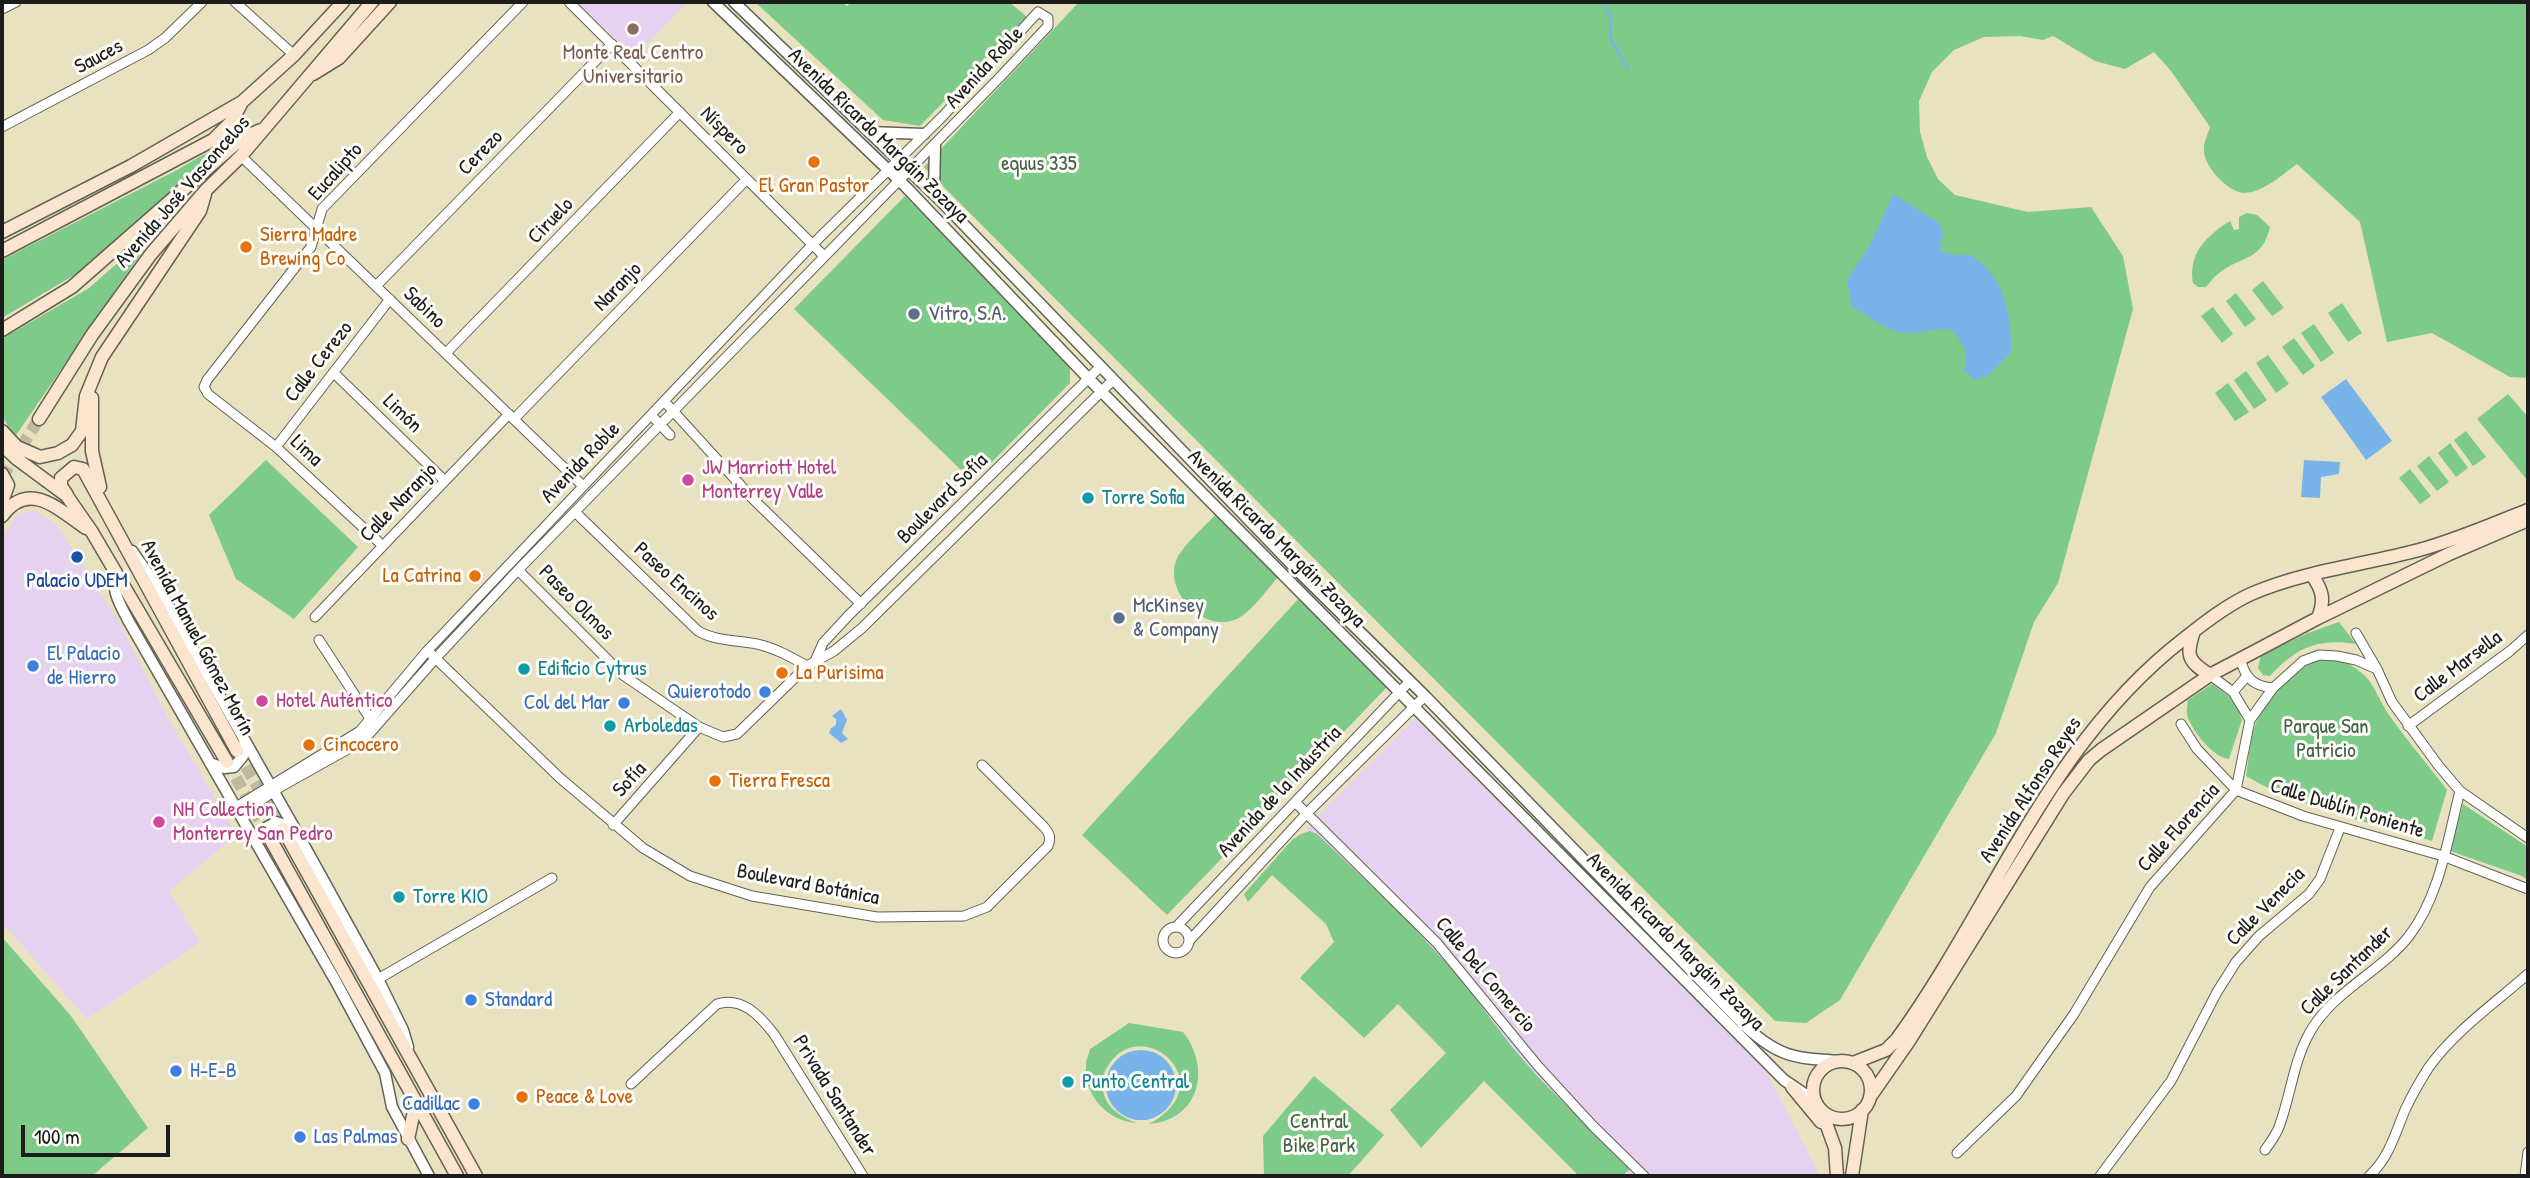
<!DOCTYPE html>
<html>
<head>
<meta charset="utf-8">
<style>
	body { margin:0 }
	#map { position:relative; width:2530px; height:1178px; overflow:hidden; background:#e8e2c0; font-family:"Patrick Hand",sans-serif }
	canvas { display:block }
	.frame { position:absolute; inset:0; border:4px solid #1c1c1c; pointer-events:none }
	.scale { position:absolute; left:21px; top:1125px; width:149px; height:32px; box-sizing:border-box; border:4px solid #1c1c1c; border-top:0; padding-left:9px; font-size:21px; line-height:24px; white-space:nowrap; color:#1c1c1c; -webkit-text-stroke:5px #fdfcf7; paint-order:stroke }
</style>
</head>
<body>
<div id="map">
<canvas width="2530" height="1178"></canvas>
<div class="frame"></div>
<div class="scale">100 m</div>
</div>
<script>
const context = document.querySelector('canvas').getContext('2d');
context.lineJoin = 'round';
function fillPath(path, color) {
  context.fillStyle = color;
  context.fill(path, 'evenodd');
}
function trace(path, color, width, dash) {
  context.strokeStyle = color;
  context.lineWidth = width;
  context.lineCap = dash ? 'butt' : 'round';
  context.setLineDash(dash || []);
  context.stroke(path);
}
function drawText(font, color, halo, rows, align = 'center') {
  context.font = font + ' "Patrick Hand",sans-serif';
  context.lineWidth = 6;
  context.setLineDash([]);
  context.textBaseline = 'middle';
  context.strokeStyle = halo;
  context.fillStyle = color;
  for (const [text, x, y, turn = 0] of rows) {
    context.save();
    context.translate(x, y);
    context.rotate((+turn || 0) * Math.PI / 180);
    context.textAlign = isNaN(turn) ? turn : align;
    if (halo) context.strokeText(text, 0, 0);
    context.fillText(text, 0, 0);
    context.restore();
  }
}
fillPath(new Path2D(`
	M577,2H688L634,57Z
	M35,510L57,525L119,622L168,718L237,835L169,891L200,942L87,1019L2,923V536L18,514Z
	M1415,718L1764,1067L1820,1176H1581L1275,868L1320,814Z`), '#e6d2f0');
fillPath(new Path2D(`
	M755,2H842L847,6L852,2H1009L1027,17L920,126L883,120Z
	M1079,2H2528V378L2510,377L2432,333L2387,342L2360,222L2297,164C2283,174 2264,192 2245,193C2228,193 2202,165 2204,148C2204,141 2208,134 2210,127L2171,71L2154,52L2125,69L2095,61L2053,36L2043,40L2020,36L1984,37L1954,50L1932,72L1919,101L1920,132L1927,157L1938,179L1955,195L2028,212L2091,207L2123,256L2133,309L2058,583L2034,622L1996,733L1840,1000L1806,1023L1775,1021L924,167Z
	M229,140L81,271L2,318V260L177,170Z
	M905,196L1070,360V383L989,465L972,471L960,469L794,309Z
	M2247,213L2257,215L2270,227C2262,262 2241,255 2218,274C2213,277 2210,283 2206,287H2198L2193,283C2188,254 2206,236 2230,221L2234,230L2239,229V217Z
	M160,226L14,438L2,415V339L89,288Z
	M2263,281L2284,308L2272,316L2252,290Z
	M2236,293L2256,319L2245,327L2226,301Z
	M2342,303L2362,333L2348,342L2328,313Z
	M2213,307L2233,334L2222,343L2201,316Z
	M2314,324L2334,353L2321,362L2301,333Z
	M2294,338L2315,366L2303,375L2282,347Z
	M2268,355L2289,384L2276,393L2256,363Z
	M2246,371L2267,400L2254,409L2234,380Z
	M2228,383L2249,412L2235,421L2215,393Z
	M2508,394L2528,417V481L2477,419Z
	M2466,431L2486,457L2473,466L2454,440Z
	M2450,443L2468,468L2456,477L2438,453Z
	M2429,456L2449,482L2437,491L2417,466Z
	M266,460L358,547L294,619L236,579L209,515Z
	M2410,469L2431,496L2420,504L2399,478Z
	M1218,512L1279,576C1269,587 1254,608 1242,616C1209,638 1164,595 1176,561C1179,549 1209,522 1218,512Z
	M1300,597L1390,684L1167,915L1082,835Z
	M2339,622L2356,644C2317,638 2296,648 2270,676L2263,675L2258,668L2261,655L2308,633Z
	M2338,659C2377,676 2371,690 2392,719C2409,743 2429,766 2447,790L2432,841C2370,822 2302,809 2246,776C2249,758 2250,735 2258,718C2269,697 2294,669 2317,661C2323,659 2332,660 2338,659Z
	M2212,684L2235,701L2242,720L2229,759C2214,758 2194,733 2188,718C2186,713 2187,706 2188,700Z
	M2463,804L2528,847V880L2522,876L2450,851Z
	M1310,831L1317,834L1404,917L1460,978L1512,1047L1539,1078L1630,1169L1622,1176H1579L1484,1081L1421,1148L1390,1110L1446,1053L1398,1004L1364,1038L1300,978L1334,942L1326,924L1272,875L1248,902L1244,894L1292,840L1301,834Z
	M2,937L71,1016L148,1128L92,1176H2Z
	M1129,1023L1183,1032C1212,1069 1199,1120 1149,1124C1223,1085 1147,1017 1112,1060C1106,1068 1102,1075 1102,1085C1104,1107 1118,1115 1136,1123C1108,1121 1083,1095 1086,1065C1086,1060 1089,1054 1090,1049Z
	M1314,1076L1384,1135L1348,1176H1264L1263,1136Z`), '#7dca89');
fillPath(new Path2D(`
	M1893,194L1938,222L1944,233L1940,243L1941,252L1955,255H1970C2004,275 2012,315 2011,352L1988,376L1974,380L1964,370C1971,353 1962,341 1950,329C1934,327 1919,335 1906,333C1885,331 1870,316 1852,307L1847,280L1870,245Z
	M2346,379L2392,441L2366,460L2321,397Z
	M2304,460L2340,462L2339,474L2321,477L2320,498L2301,497Z
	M841,709L847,720L842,733L848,739L841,743L829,733L831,728L836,725V719L832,716Z
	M1106 1085a35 35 0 1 1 70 0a35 35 0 1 1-70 0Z`), '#78b4ea');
trace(new Path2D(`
	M1603,2L1610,16L1611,40L1628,69`), '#78b4ea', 2.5);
trace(new Path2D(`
	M2,477L39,419
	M237,751L282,829
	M227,762L267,833`), '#bfba9f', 12, [12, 6]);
const minor = new Path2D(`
	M235,2L294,55
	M569,2L824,256
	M2,9L16,2
	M2,127L148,50L165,38L202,2
	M241,156L583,486
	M376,286L612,44
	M446,353L680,112
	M334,373L445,481
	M664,401L754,500L861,604
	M651,415L670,435
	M514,419L747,179
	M276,447L390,299
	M575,512L698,631C715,641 738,640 757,644C775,648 791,657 807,666
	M382,545L276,447L208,394L204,387L207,380L311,247L322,209L523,2
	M518,570L623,675L699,727L723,737L737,734L807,666L834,651L862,628L1113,380
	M315,617L509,414
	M2356,633L2377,669L2392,702L2438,765L2460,791L2528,838
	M319,640L371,720
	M431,654L560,778L643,848L690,876L752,896L877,917L964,916L987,907L1048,846C1051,838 1050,834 1044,827L982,765
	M2240,658C2245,678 2253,686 2273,688
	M815,661L823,643L849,615L1100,367
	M2210,675L2233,692L2250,720
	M2233,692L2246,677
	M2181,724L2197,749L2236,790L2303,816L2443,856L2528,889
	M2408,726L2510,651L2528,635
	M1295,802L1437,943L1538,1066L1593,1126L1644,1176
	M236,807L360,731L427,651L813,244L943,116L1038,12L1048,18V26L1001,76L518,570L435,659L369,734L357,744L282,786L240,814
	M613,825L699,727
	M1163 940a13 13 0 1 1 26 0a13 13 0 1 1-26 0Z
	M1176,927L1410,681
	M1190,940L1307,813L1425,696
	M378,979L552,878
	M631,1084L717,1004C742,996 760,1016 774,1034L863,1176
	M2265,1150C2270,1143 2276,1135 2279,1127C2291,1095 2293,1062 2310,1032C2333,991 2381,972 2409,936C2440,896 2448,838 2460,791
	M1957,1153L2016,1096L2074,1014L2150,887L2236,790L2250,720L2273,688L2303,661L2319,655L2337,656L2356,660L2377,669
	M2100,1176L2171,1081L2217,992L2236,962L2259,936L2309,894L2320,879L2340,828
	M2369,1176C2389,1158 2395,1134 2405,1110C2412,1095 2420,1081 2429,1067C2455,1031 2495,1003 2528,974
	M2525,1176L2528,1152`);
const tertiary = new Path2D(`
	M713,2L905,186L1088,378L1784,1080L1815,1101
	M734,2L940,200L1301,574L1425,696L1745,1026C1780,1058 1795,1058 1840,1061
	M869,132L924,134
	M934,194L935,145
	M132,551L159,589L295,829L378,979L403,1030L408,1047
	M116,572C110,589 121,606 128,620L335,980L385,1073L392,1107L429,1176
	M210,763L224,768L234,767L243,756L244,743
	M261,837L267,827L276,822L295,829`);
const secondary = new Path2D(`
	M313,74L339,58L390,2
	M2,232L131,166L242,102L294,55L343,2
	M2,251L213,140L232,121L242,102
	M2,330L72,287L242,138L261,130
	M92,398V451L100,487
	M39,419L92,335L151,254L206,190L241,156L372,2
	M2,431L17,447L40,457L58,453L72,445L82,431L86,396L102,357L200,211L205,194
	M2,445L17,459L67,496L92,532L227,762
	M2,474L8,485L2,502
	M67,495L61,486V478L74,467L83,469L237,751
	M2,516C29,479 58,509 86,528
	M2312,575C2323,591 2325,600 2318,618
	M2194,631C2186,655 2187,661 2210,675
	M283,829L476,1176
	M267,833L457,1176
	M1813 1090a29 29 0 1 1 58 0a29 29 0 1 1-58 0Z
	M1853,1063L1886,1050L1897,1039C1994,905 2049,742 2185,638C2205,622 2227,605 2251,594C2304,571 2363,565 2419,550C2456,540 2492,524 2528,510
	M1792,1087L1821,1122
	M1870,1097L1909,1041L2063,794L2089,760L2101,750L2210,675L2318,618L2449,554L2528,520
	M1822,1112L1835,1148L1837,1176
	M408,1139L416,1102
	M1852,1176L1862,1110`);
trace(minor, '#636155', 11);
trace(tertiary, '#636155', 13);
trace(secondary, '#636155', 15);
trace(minor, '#fff', 9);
trace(tertiary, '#fff', 10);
trace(secondary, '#fce5cf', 12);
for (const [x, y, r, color] of [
	[633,29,7,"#8d6e63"],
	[814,162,7,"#e8710a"],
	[246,247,7,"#e8710a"],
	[914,314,7,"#5c6f8a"],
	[688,480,7,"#d1479c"],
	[1088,498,7,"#0f9aa8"],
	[77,557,7,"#1a4fb4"],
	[475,576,7,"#e8710a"],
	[1119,618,7,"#5c6f8a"],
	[33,666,7,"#3f7fe0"],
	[524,669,7,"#0f9aa8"],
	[782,673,7,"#e8710a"],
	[765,692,7,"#3f7fe0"],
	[262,701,7,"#d1479c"],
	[624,703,7,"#3f7fe0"],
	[610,726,7,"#0f9aa8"],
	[309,745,7,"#e8710a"],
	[715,781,7,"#e8710a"],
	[159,822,7,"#d1479c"],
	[399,897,7,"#0f9aa8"],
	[471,1000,7,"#3f7fe0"],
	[176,1071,7,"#3f7fe0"],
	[1068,1082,7,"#0f9aa8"],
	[522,1097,7,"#e8710a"],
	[474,1104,7,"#3f7fe0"],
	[300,1137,7,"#3f7fe0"]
]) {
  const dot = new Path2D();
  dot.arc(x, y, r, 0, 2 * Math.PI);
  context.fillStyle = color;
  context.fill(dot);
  trace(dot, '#fdfcf7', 2.5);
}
drawText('21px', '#785e54', '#fdfcf7', [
	["Monte Real Centro",633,53],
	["Universitario",633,77]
]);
drawText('21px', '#1c1c1c', '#fdfcf7', [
	["Sauces",99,57,-28],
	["Avenida Roble",985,68,-47],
	["Níspero",724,131,45],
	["Avenida Ricardo Margáin Zozaya",878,136,44],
	["Cerezo",481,153,-46],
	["Eucalipto",336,172,-48],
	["Avenida José Vasconcelos",183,192,-49],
	["Ciruelo",551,221,-46],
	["Naranjo",618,287,-46],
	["Sabino",424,308,44],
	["Calle Cerezo",319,362,-52],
	["Limón",402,414,44],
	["Lima",306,451,43],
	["Avenida Roble",581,463,-46],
	["Boulevard Sofía",943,499,-45],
	["Calle Naranjo",399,503,-46],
	["Avenida Ricardo Margáin Zozaya",1276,539,45],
	["Paseo Encinos",676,582,42],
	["Paseo Olmos",576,603,45],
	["Avenida Manuel Gómez Morín",197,638,62],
	["Calle Marsella",2458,667,-37],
	["Sofía",630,780,-48],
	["Avenida Alfonso Reyes",2031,790,-57],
	["Avenida de la Industria",1280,792,-47],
	["Calle Dublín Poniente",2347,809,17],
	["Calle Florencia",2179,828,-48],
	["Boulevard Botánica",808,885,11],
	["Calle Venecia",2266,907,-45],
	["Avenida Ricardo Margáin Zozaya",1675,942,45],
	["Calle Santander",2347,971,-44],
	["Calle Del Comercio",1485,975,50],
	["Privada Santander",834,1096,58]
]);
drawText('21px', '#436248', '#fdfcf7', [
	["equus 335",1039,164],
	["Parque San",2326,727],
	["Patricio",2326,751],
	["Central",1319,1122],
	["Bike Park",1319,1146]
]);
drawText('21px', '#c56008', '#fdfcf7', [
	["El Gran Pastor",814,186,"center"],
	["Sierra Madre",260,235],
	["Brewing Co",260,259],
	["La Catrina",461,576,"right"],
	["La Purisima",796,673],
	["Cincocero",323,745],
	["Tierra Fresca",729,781],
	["Peace & Love",536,1097]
], 'left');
drawText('21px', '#4e5e75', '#fdfcf7', [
	["Vitro, S.A.",928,314],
	["McKinsey",1133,606],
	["& Company",1133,630]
], 'left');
drawText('21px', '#b23c85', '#fdfcf7', [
	["JW Marriott Hotel",702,468],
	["Monterrey Valle",702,492],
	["Hotel Auténtico",276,701],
	["NH Collection",173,810],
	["Monterrey San Pedro",173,834]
], 'left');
drawText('21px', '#0d838f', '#fdfcf7', [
	["Torre Sofia",1102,498],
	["Edificio Cytrus",538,669],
	["Arboledas",624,726],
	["Torre KIO",413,897],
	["Punto Central",1082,1082]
], 'left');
drawText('21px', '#164399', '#fdfcf7', [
	["Palacio UDEM",77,581]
]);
drawText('21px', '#366cbe', '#fdfcf7', [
	["El Palacio",47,654],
	["de Hierro",47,678],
	["Quierotodo",751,692,"right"],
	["Col del Mar",610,703,"right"],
	["Standard",485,1000],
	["H-E-B",190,1071],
	["Cadillac",460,1104,"right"],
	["Las Palmas",314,1137]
], 'left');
</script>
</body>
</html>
